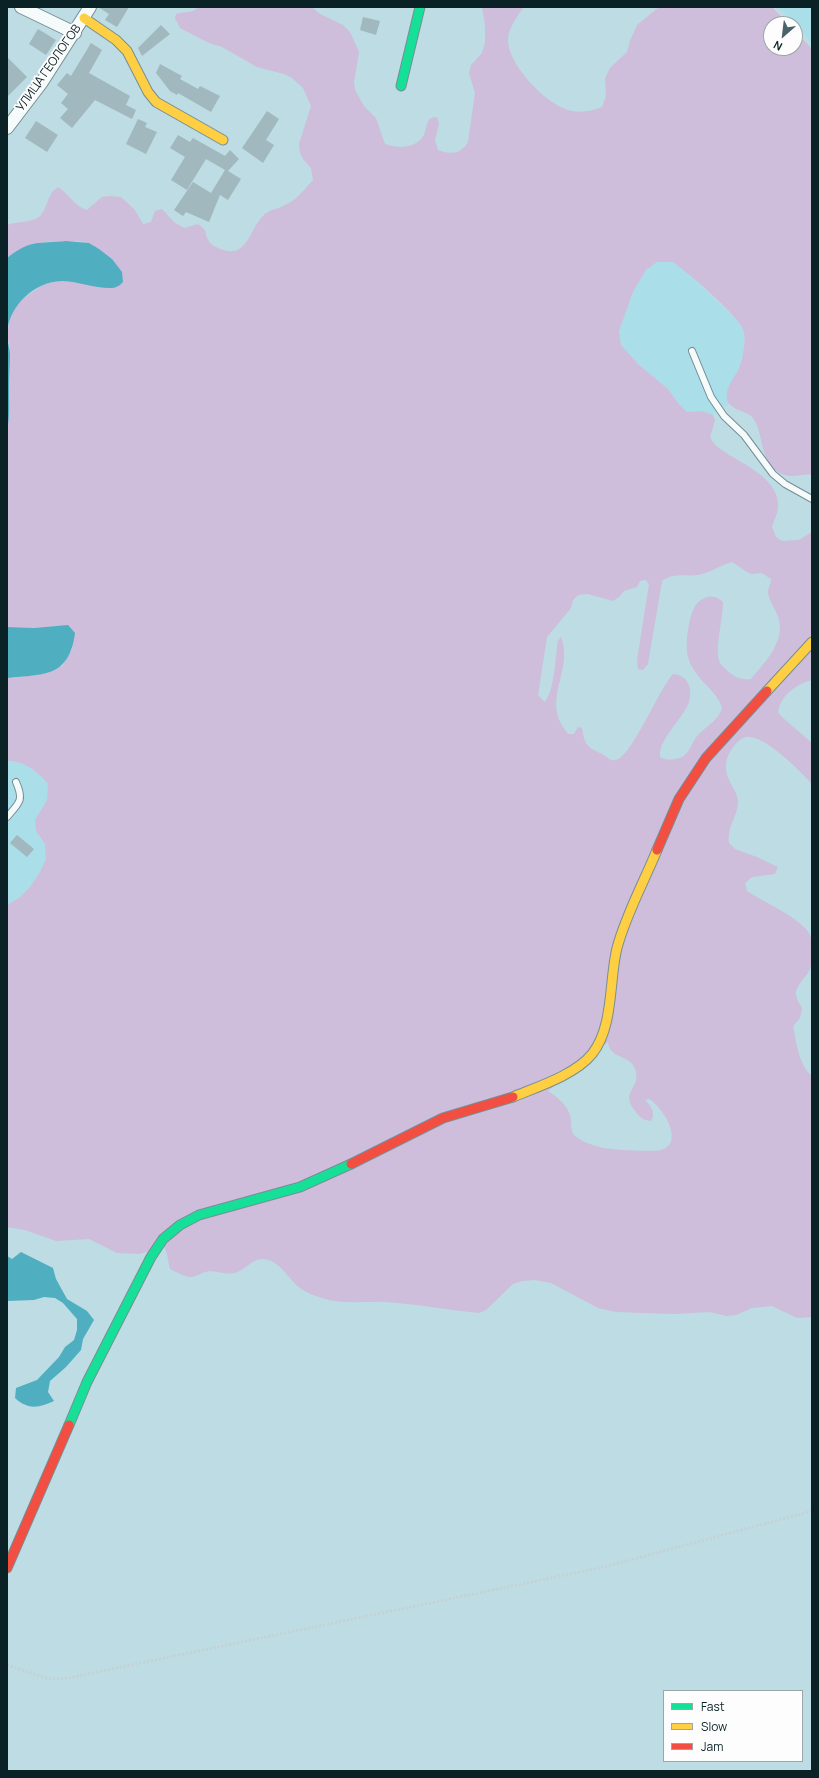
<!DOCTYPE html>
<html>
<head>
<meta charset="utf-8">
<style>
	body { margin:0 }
	#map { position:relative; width:819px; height:1778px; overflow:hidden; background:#bddce4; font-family:Manrope,sans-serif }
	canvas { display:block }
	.frame { position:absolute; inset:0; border:8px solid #0a2226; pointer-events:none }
	.legend { position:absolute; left:663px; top:1690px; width:140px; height:72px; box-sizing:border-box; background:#fdfdfd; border:1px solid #9ca5a7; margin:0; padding:5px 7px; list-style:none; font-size:12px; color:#0a2226 }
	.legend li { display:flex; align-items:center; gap:8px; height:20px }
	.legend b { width:20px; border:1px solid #9ca5a7 }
	.north { position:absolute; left:763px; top:16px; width:40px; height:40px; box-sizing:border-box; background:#fdfdfd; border:1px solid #9ca5a7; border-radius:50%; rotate:208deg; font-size:11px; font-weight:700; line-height:16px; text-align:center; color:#0a2226 }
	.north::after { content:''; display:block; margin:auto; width:14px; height:18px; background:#496368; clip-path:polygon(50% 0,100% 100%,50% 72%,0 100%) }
</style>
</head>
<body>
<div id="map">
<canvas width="819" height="1778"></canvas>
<div class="frame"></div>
<ul class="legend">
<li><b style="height:5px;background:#16e098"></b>Fast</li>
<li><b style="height:5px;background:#ffcf43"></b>Slow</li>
<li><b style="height:5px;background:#f24e42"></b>Jam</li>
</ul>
<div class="north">N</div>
</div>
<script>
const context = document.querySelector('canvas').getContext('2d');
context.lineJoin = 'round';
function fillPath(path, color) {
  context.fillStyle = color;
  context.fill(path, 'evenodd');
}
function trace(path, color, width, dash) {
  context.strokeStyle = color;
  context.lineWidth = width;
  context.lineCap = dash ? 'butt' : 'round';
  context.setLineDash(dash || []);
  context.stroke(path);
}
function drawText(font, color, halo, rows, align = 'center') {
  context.font = font + ' Manrope,sans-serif';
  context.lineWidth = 4;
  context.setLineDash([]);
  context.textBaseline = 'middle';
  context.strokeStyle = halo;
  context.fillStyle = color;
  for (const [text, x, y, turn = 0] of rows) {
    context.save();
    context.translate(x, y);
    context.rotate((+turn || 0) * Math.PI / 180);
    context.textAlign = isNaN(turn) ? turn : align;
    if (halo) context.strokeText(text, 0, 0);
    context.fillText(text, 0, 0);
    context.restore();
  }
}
fillPath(new Path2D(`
	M778,7H812V43L795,24Z
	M657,262H673L685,271L734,317L744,331V350L739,367L728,390L727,398L729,403L713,415L702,411L687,412L678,403L668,389L638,364L621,345L619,331L633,292L646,270Z
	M7,761L25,764L40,775L48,784L47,800L40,810L36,831L45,844L46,859L40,872L30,887L19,898L7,905Z`), '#aadee9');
fillPath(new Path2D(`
	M198,7H312L320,14L343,25L350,32L359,52L354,82L355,90L364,106L376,118L385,144C397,148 413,149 422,138C428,131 424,116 437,117L439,124L435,140L438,150C451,155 461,154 468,142L475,93L469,73L471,65L482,53L485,42V25L482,7H524C517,16 507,30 508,42C510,66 543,100 563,108C575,114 590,112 602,107L606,96L605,78L610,68L627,52L630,41L637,25L659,7H772L788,24H771V48H795V31L812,49V475C802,473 794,479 782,474C758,464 765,432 752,417C746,410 728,410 727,398C725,388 735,377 739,368C743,358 746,342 744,332C740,316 688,273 673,262H657L646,270L633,292L619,331L621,345L638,364L668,389L678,403L687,412L702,411L713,415L715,421L710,437C714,446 721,449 729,455C748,466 779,481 778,506C778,513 774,520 772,527L776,537L782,541L799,540L812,532V680C796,684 781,695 778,712L783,718L812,743V784C800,771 764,734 746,737C741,738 737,742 734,746C730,751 726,758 726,765C725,782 738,789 738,802C737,818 727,826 729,843L735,849L757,857L778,867L775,874L752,877L745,883L747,891C767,904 789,912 806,929C815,939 815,961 808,973C804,978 798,985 796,991C795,997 799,1003 802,1008L800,1018L793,1026C796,1041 799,1066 812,1076V1317L797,1318L772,1306L752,1308L736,1315L726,1316L710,1312L674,1314L616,1312L598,1308L551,1283L535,1280L522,1281L513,1284L486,1310L479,1313C448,1310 417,1304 386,1302C364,1301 344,1305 322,1298C315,1296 307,1293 300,1288C288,1279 280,1260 263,1259C253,1258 246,1269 237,1272C229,1276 218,1271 210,1271C202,1272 197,1277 190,1277C183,1276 176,1272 170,1269C168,1262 168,1253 164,1247L139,1254L117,1253L89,1239L56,1241L25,1230L7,1227V905L19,898L30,887L40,872L46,859L45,844L36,831L35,820L47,800L48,784C37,771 25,761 7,761V678L36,675L62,666L73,648L56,626L34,628L7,627V430L10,369V348L7,336L10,316L16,306L24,298L41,286L52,282H78L110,288L112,259L89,243L77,241L44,242L22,248L7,258V225C17,221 33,223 40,216C48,208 47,194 58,187C68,193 75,207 87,210L102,197L110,196L121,197L135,210L143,224L151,222L155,211L162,209L174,222L184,228L198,224L205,230C207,240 209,244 218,248C248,262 249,228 264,215C270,209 276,210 283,206C296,201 304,190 313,180L311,168L303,159L300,153L299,144L311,106L303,88L292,78L284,74L257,67L222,47L209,43L180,28L175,18L176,14C184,11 193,14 198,7ZM732,562C738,565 748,574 752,574C755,574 758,573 762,573L771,579C771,584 769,586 768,591C768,599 774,607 777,614C788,639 766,661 751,679C742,680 736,678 729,672C725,668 720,665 719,660C715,649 723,617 723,602C717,596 710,594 701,600C694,604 691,615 689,624C684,653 686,663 706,685C713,692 719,698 722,708C718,721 709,724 700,733C690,742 691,757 675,759C669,760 666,760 660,757C658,739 683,719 689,702C693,689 688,675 673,674C659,689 631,758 616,760C609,762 606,755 600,753C585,746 585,744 582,728L578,727L574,734H568C564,729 560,723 558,717C550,691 572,664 561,637L558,641C555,658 555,688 545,702L538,695L547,637L571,608L573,600L578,595L588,594L613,601L619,597L624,591L637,587L640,581L646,580L649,584L637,660L638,669L643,670L648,664L662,581C674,571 689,578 702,574C713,571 721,565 732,562ZM608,1042C611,1062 631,1052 636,1072C640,1089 619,1092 636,1112C640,1118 644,1120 651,1121C656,1113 651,1106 645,1100L649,1099C662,1106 686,1143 661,1150C653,1152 608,1150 600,1147C592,1145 580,1141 575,1136C571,1132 571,1126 571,1121C570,1107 559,1098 548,1091Z`), '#cebddb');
fillPath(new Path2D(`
	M66,241L89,243L99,249L112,259L122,272L123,282C119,286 116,288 110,288C87,288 65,274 41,286C22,295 7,314 7,336C7,342 10,348 10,354C10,366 9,378 9,390C9,404 10,417 7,430V258C31,239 38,244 66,241Z
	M68,625L75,633C69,678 44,674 7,678V627L34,628Z
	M21,1252L53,1268L56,1279L67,1299L87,1311L94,1320L83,1339L81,1350L66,1367L50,1381L48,1392L54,1401C39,1408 28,1410 15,1398L16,1388L37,1380L59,1357L65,1347L74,1340L77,1330V1319L63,1303L55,1298L44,1297L34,1300L7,1301V1256L12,1259Z`), '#4faebf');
fillPath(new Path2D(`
	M98,7H129L117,27L105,20L109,14Z
	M363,17L380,21L376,35L360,30Z
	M161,25L170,34L142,56L138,48Z
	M38,29L56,40L46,55L29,44Z
	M91,43L102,50L89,73L130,96L126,105L136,110L132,119L95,100L72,128L60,118L68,109L61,103L68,94L57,85L67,73L71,76Z
	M7,57L27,77L7,97Z
	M160,64L182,76L180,79L198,89L200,86L220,96L211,112L178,93L177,95L170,91L156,73Z
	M267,111L279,119L266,140L274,145L263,163L242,148Z
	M138,119L147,123L145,127L157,132L146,154L126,144Z
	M36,121L58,135L47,152L25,138Z
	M178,135L190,142L193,138L225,156L230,150L239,159L228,171L241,179L228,200L220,195L209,222L186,212L183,216L174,210L193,182L211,193L225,170L206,159L187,190L171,180L185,157L170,148Z
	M17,835L34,849L27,857L10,843Z`), '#a0b8be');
const lane = new Path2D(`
	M692,351L711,397L724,416L744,435L773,474L785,484L812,499
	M7,817C20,802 24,800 16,782`);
const street = new Path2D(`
	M21,7L75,33
	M7,128L42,82L90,7`);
const fast = new Path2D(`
	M401,86L420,7
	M69,1425L87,1382L151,1257L163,1239L180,1225L199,1215L300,1187L351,1164`);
const slow = new Path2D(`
	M84,18L116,40L127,51L148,92L156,102L223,140
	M767,691L812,642
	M513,1097C537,1087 575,1075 592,1054C614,1027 609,979 617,948C626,914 644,882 657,850`);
const jam = new Path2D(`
	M657,850L679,799L706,758L767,691
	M351,1164L443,1118L513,1097
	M7,1568L69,1425`);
trace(lane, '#768e94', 8);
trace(street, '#768e94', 14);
trace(fast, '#768e94', 11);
trace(slow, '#768e94', 11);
trace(jam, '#768e94', 11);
trace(new Path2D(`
	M7,1665L49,1679L68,1678L604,1567L812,1511`), '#c6d0d2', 2.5, [2, 2]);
trace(lane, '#f5fafb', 6);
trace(street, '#f5fafb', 12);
trace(fast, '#16e098', 9);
trace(slow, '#ffcf43', 9);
trace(jam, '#f24e42', 9);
drawText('12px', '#0a2226', '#fdfdfd', [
	["УЛИЦА ГЕОЛОГОВ",49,68,-55]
]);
</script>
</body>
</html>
